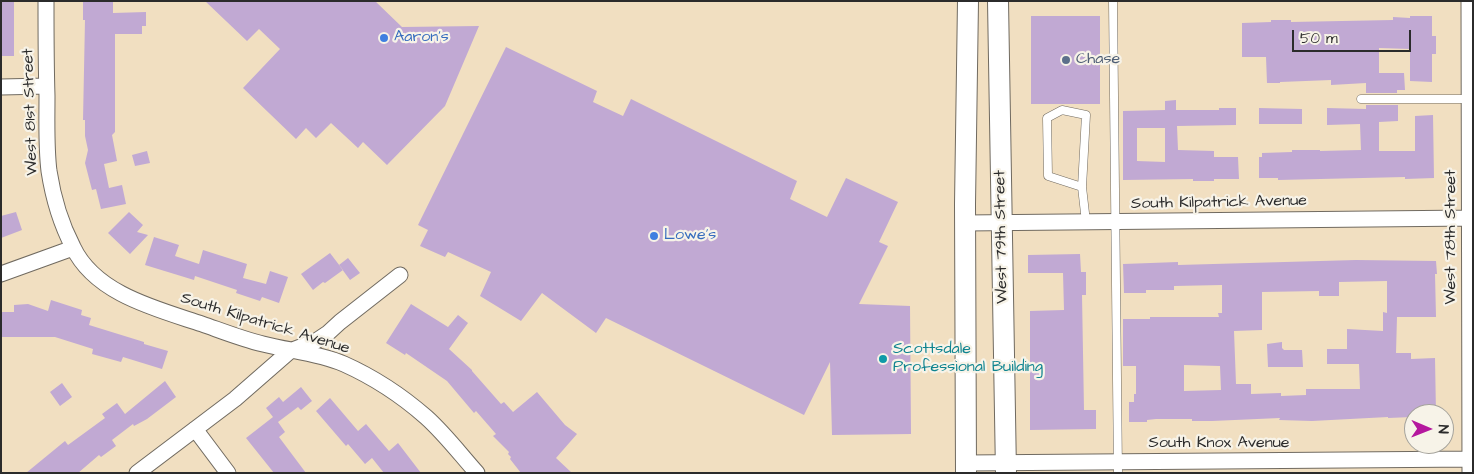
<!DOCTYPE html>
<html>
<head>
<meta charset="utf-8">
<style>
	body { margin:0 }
	#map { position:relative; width:1474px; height:474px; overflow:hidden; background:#f1dfc1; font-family:"Architects Daughter",sans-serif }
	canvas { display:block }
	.frame { position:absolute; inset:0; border:2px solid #2b2b2b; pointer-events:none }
	.north { position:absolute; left:1404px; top:404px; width:50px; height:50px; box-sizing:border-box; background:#f7f3e8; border:1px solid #a5a39c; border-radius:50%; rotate:91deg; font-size:14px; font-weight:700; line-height:20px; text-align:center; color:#2b2b2b }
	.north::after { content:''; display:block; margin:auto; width:18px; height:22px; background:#b5179e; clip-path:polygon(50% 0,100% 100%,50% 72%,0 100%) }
	.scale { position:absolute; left:1292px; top:30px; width:119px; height:22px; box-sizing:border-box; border:2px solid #2b2b2b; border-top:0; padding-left:6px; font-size:15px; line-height:18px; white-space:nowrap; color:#2b2b2b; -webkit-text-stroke:4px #f7f3e8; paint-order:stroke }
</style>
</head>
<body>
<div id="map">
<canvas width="1474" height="474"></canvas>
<div class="frame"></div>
<div class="north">N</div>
<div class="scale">50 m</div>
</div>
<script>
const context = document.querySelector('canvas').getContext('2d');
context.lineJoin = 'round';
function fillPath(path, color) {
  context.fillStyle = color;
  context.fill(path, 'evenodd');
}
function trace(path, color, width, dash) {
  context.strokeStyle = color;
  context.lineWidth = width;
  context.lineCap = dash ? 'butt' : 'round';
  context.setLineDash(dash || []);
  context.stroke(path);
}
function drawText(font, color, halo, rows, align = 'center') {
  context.font = font + ' "Architects Daughter",sans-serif';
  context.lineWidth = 4.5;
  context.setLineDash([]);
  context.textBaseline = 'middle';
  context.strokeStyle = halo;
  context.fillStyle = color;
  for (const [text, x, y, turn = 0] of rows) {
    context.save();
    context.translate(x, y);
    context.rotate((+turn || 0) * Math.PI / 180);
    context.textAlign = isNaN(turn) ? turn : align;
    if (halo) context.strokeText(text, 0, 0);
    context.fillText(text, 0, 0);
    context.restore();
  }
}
fillPath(new Path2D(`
	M1,1H14V56H1Z
	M83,1H113V13L146,12V26H142V34H115V132L112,135L117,161L104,164L109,188L122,185L126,204L101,209L96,189L92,190L85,163L88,150L85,136V120H83L85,20H83Z
	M205,1H375L402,27L479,26L445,106L387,165L363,142L358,148L331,123L316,138L306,128L296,139L243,88L280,49L259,29L247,41Z
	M1031,16H1100V104H1031Z
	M1410,16H1432V36H1436V54H1432V82L1410,81V49L1379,48V73H1404L1405,90H1397V93H1366V83L1331,85V80L1280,82V83H1267L1266,57H1242V23L1271,22V20H1291V22L1393,20V17L1410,18Z
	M506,47L597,91L593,102L623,116L631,99L797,181L790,199L827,217L846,178L898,202L879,242L888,246L859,304L910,306L911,434L832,435L830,362L804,415L606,318L596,333L542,293L521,321L480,296L491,272L448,252L445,257L420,246L428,230L418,225Z
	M1176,100V110H1219V108H1236V125L1177,126L1178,150L1214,151V157H1238L1239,179H1214V181H1193V179L1123,180V111L1165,110V101ZM1137,128H1165V162L1137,161Z
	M1366,105H1398V121L1379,122V151H1415V116L1433,115L1434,178L1405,179V177L1278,180V178H1259V157H1262V153L1292,152V150H1320V151L1361,150L1360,124L1327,125V108L1366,109Z
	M1259,108L1302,109V124H1259Z
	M147,151L150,163L135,166L132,155Z
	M16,212L22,230L1,238V216Z
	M129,212L143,225L137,232L148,235L130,254L108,233Z
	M154,237L179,245L175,256L199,264L203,250L247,264L243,278L266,284L270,271L288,277L279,303L262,297L260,301L236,293L237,290L195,276L194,280L145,265Z
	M330,253L343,270L325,283L323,282L313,290L301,274Z
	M1080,254L1081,272H1086V295H1082L1084,410H1096V429L1030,430V311L1064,310L1063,273H1028V255Z
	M348,258L360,273L350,280L339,265Z
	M1356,260L1436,261L1437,274H1435L1436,317H1397L1396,353H1411V359L1435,358L1436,414H1412V417L1388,418V417L1312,421L1279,420L1280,418L1212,421H1192V419H1156L1147,420V422H1129V402H1134V394H1136V366H1123V319H1150V317H1219L1218,313H1222V285L1174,286V290H1146V293H1124L1123,264L1178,262V265ZM1387,281V313L1383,312V331L1347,329V349H1327V364H1359L1360,389H1306V395L1281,396V393L1251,394V384H1236L1234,331L1262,330V292L1319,291V296H1339V282ZM1184,365L1220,366L1221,390L1184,391Z
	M51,300L82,310L81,315L91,318L89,325L144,342V344L168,351L162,369L123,357L121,362L92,354L93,349L55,337H1V312H14V305L28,304L48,311Z
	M411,304L448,327L458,315L468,323L449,349L472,370V371L501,404L504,402L513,412L537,392L565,425L577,434L556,458L572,473H521L510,459L511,457L508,454L509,452L493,436L496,434L476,411L474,413L447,381L406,353L405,355L386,343Z
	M1282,342V348L1284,350H1302L1303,367H1268L1267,344Z
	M165,381L176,397L147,419L134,426L133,424L112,440L116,446L101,457L99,455L78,473H26L65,441L68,445L105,418L102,414L117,403L125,414Z
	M62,383L72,397L60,406L50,392Z
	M301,387L312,401L301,410L298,407L278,422L285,432L279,437L306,473H274L246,438L273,417L266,408L279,397L283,402Z
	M330,398L358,431L366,424L389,451L398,443L421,473H384L372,458L365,464L348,444L346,446L316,411Z`), '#c1a9d3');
const service = new Path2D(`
	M1113,1L1118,473
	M1361,99H1469
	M1082,187L1048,176L1047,118L1062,110L1086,115L1082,187L1086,222`);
const minor = new Path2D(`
	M46,1C46,33 46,64 47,96C47,121 46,147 49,171C53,197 61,224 73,247C95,294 157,309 202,324C222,331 242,339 263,344C290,351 318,353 344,364C373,377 402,396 426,417C445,434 460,454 477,473
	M1469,1L1470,473
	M1,87L46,86
	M965,223L1473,218
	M1,274L73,248
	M195,429L228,473
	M966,463L1473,459
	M137,473L235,399L290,351L316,341L328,333L340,322L400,275`);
const secondary = new Path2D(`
	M998,1L1006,473
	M966,473L965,204L968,1`);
trace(service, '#706a60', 9);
trace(minor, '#706a60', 17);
trace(secondary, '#706a60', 22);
trace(service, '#fff', 8);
trace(minor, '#fff', 15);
trace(secondary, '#fff', 20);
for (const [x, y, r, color] of [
	[384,38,5,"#3f7fe0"],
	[1066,60,5,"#5c6f8a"],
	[654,236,5,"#3f7fe0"],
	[883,359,5,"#0f9aa8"]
]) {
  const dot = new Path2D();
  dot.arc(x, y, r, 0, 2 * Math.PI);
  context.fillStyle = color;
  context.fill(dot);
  trace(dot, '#f7f3e8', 2);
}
drawText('16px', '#366cbe', '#f7f3e8', [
	["Aaron's",394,38],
	["Lowe's",664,236]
], 'left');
drawText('16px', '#4e5e75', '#f7f3e8', [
	["Chase",1076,60]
], 'left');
drawText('16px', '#2b2b2b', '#f7f3e8', [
	["West 81st Street",31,112,-92],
	["South Kilpatrick Avenue",1219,203,-1],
	["West 79th Street",1002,237,-91],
	["West 78th Street",1452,237,-90],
	["South Kilpatrick Avenue",265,324,17],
	["South Knox Avenue",1219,444]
]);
drawText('16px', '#0d838f', '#f7f3e8', [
	["Scottsdale",893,350],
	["Professional Building",893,368]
], 'left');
</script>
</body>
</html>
